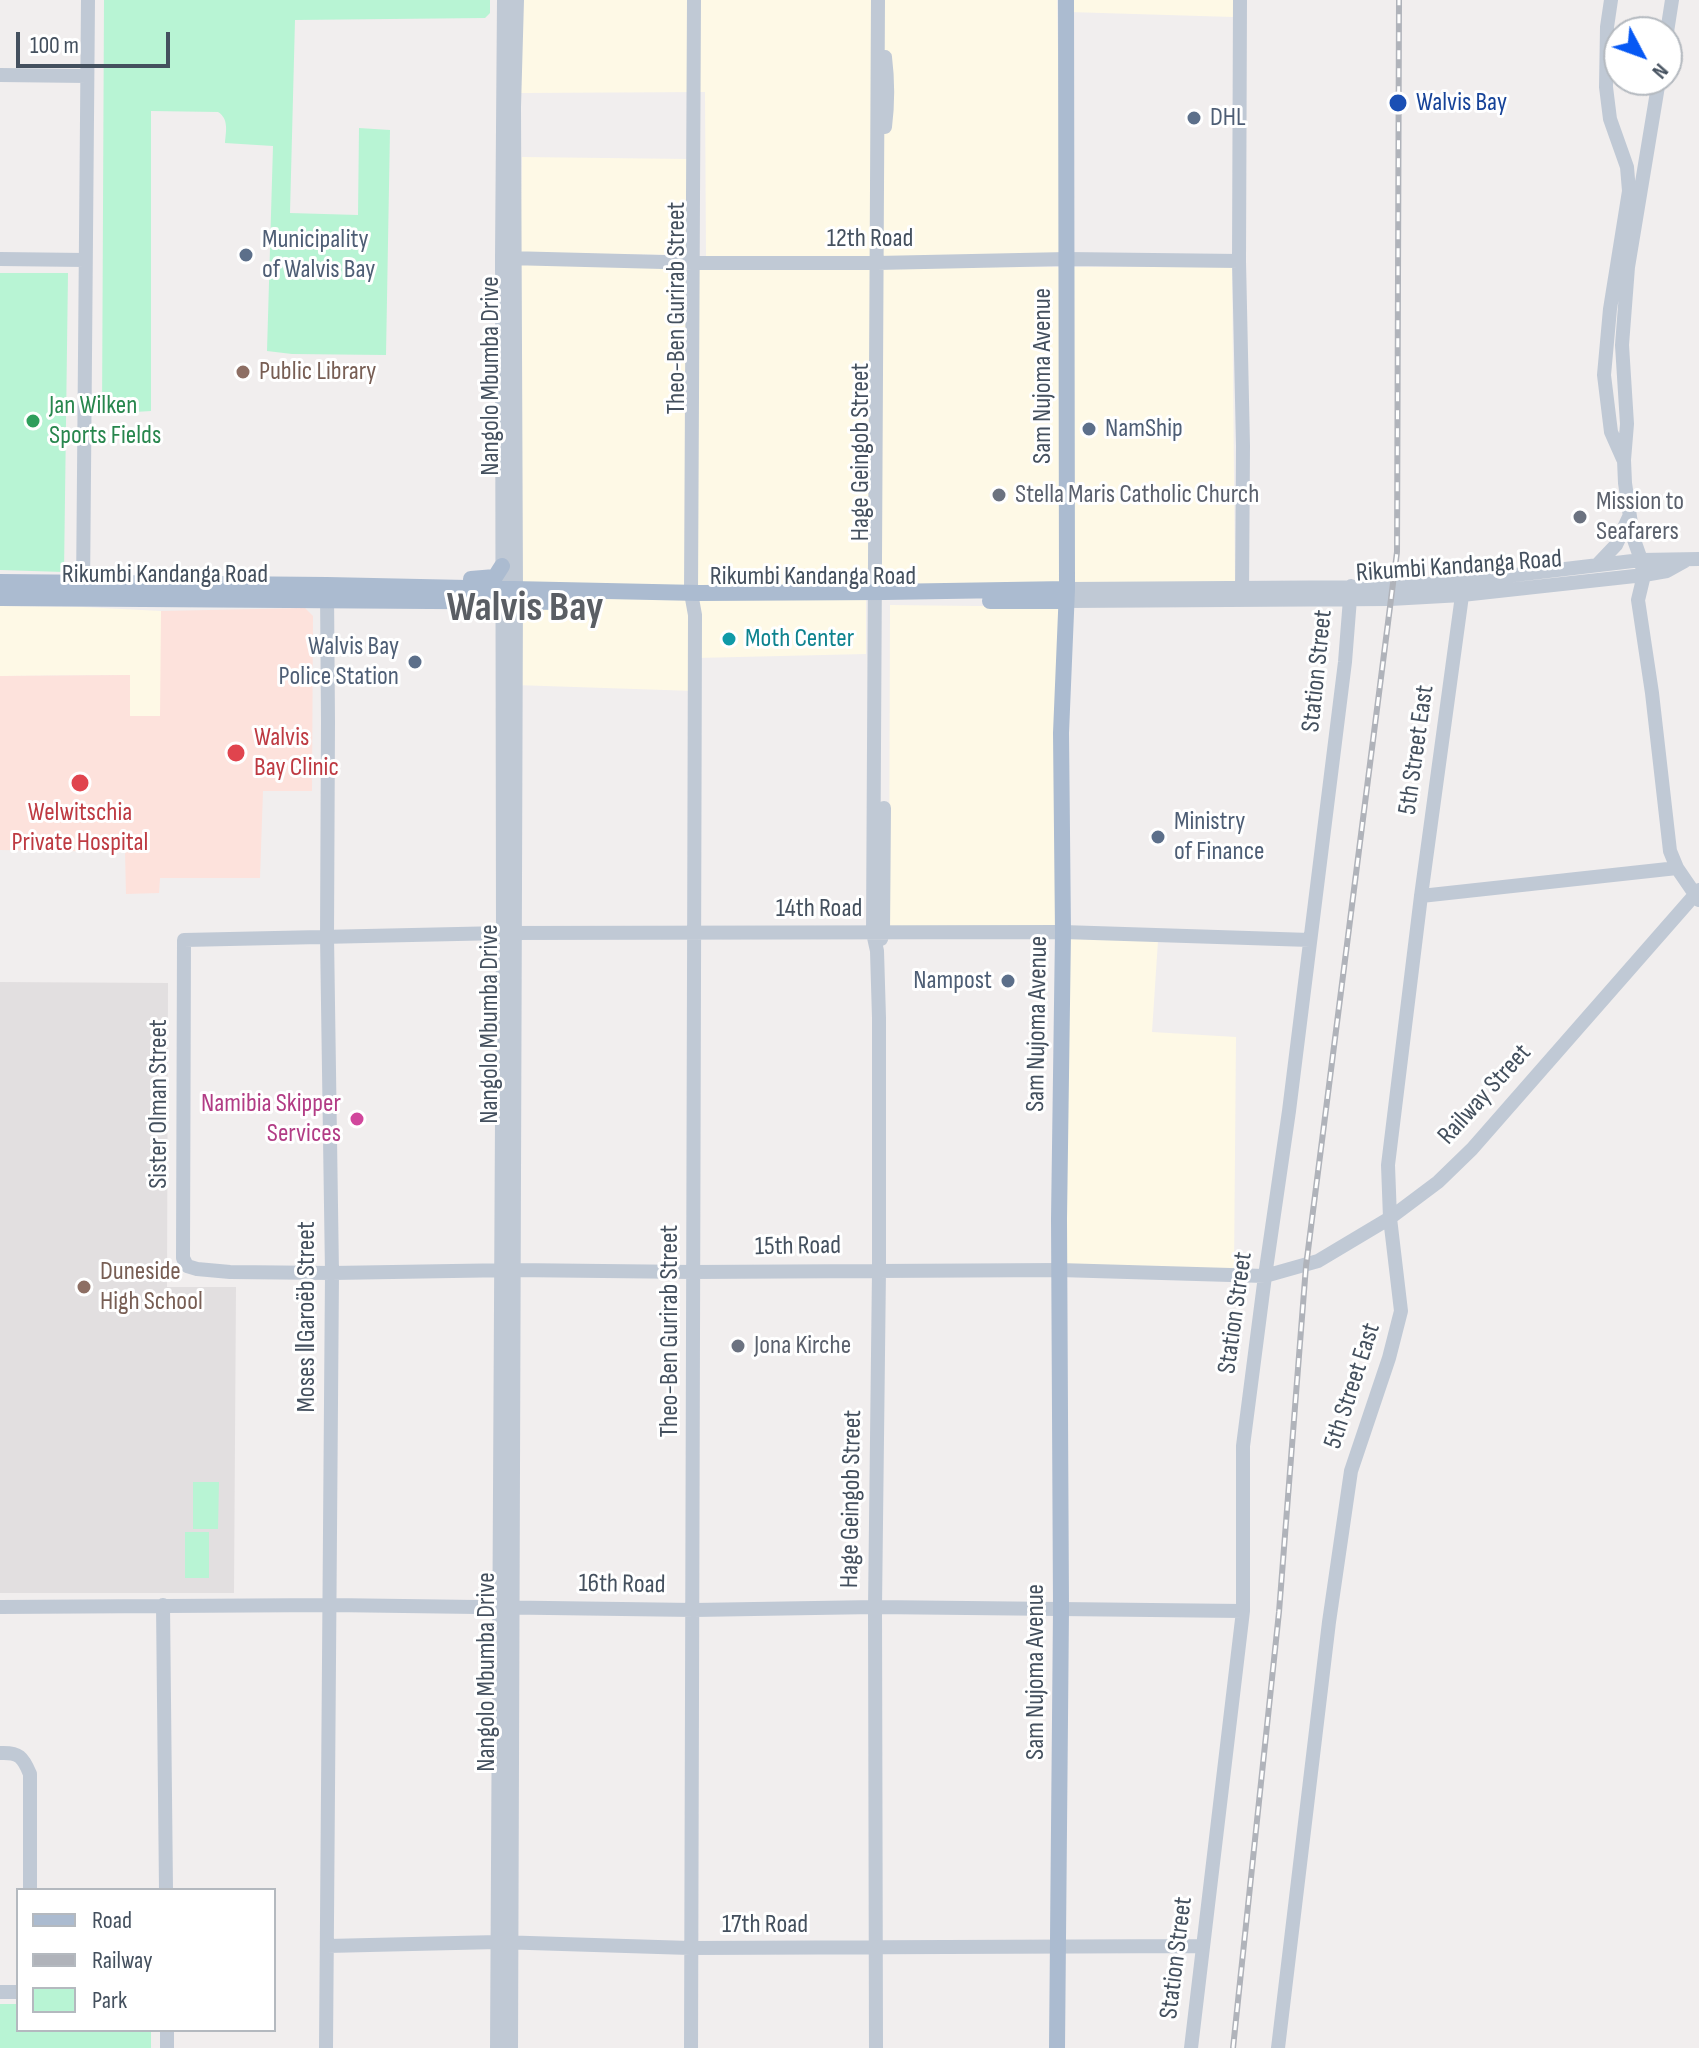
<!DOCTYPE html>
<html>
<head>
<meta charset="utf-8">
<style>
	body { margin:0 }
	#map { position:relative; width:1699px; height:2048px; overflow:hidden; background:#f1eeee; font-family:"Sofia Sans Condensed",sans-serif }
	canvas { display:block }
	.legend { position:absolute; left:16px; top:1888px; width:260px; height:144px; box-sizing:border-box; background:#fff; border:2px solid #b4b9bf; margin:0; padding:10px 14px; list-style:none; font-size:24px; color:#44505e }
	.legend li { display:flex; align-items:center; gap:16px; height:40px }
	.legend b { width:40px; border:2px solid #b4b9bf }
	.north { position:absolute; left:1603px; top:16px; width:80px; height:80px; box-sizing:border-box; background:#fff; border:2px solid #b4b9bf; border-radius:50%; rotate:131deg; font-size:22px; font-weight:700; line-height:32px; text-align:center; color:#44505e }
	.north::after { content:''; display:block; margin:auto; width:28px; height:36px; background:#0658f4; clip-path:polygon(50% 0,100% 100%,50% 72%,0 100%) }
	.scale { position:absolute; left:16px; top:32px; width:154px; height:36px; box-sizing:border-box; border:4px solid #44505e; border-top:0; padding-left:10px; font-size:24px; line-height:28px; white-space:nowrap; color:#44505e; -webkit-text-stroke:6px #fff; paint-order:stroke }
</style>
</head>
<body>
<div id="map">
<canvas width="1699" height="2048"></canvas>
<ul class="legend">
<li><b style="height:10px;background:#abbbd0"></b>Road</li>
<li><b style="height:10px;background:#b0b3ba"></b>Railway</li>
<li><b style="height:22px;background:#b8f4d4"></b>Park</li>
</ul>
<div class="north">N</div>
<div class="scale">100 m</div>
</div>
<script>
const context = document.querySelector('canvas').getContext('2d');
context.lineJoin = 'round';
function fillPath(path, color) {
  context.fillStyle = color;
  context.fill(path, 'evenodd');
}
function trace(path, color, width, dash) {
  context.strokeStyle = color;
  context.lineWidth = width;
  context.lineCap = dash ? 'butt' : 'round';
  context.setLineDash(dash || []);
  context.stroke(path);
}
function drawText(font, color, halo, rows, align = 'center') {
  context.font = font + ' "Sofia Sans Condensed",sans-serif';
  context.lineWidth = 6;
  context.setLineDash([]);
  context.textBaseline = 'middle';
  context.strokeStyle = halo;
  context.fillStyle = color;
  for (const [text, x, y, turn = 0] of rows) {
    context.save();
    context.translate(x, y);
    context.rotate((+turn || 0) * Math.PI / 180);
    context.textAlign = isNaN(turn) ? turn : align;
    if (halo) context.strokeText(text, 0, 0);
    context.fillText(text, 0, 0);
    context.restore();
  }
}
fillPath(new Path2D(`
	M522,0H1057L1062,256L706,258L705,92L521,93Z
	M1069,0H1233V17L1069,12Z
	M522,157L688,159L686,255L520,253Z
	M519,262L689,268L1060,267L1061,586L866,589V654L696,658L695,691L515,685Z
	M1070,267H1232L1235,585H1071Z
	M890,605L1062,607L1057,928L889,927Z
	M0,606L83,607L161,611V716H130L129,675L0,676Z
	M1067,937L1158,941L1152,1032L1236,1037L1234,1269L1064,1264Z`), '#fef9e6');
fillPath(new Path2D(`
	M0,982L168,983L167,1287H236L234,1593H0Z`), '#e2dfe0');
fillPath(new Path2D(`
	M305,608L313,616L312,791H263L260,878H160L159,893L126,894L125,852L0,850V676L130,675V716H160L161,611Z`), '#fde2dc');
fillPath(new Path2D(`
	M104,0H490V13L485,18L295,20L290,213L358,215L359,128L390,130L386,355L292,354L267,351L273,146L225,143C226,131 229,119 218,112L151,111V411L102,414Z
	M0,273H68L64,572L0,570Z
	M193,1482H219L218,1529H193Z
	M185,1532H209V1578H185Z
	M0,2004H18V2030H151V2048H0Z`), '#b8f4d4');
trace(new Path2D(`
	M1240,0L1239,261L1243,446L1242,596
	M1611,0L1607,27L1606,87L1610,119L1627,167L1629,191L1610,309L1604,375L1611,432L1623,459
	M1667,32L1672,0
	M0,75L87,76
	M1659,80L1628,267L1622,345L1627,424L1624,460L1625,483L1633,537L1639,554L1644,575L1638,600L1652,693L1670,851L1677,868L1699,900
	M885,127C888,103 888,81 885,57
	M508,258L702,263H877L1067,259L1239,261
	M0,259L85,260
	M1597,565L1616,545L1629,517
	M1067,589L1392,587L1464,581L1641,560L1699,559
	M83,592L88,0
	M1066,601L1390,599L1462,595L1644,575L1667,571L1685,561
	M1421,896L1677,868
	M881,939L883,933L884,808
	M1310,940L1063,932L503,933L184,940L183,1258L187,1266L197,1269L230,1272L332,1273L513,1270L693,1272L1059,1270L1265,1276L1318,1261L1390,1218L1438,1182L1472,1149L1699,890
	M163,1605L166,1890
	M0,1607L331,1605L694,1610L875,1607L1243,1611
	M0,1753C19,1752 23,1757 30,1774V1890
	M327,1946L498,1942L690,1948L1203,1946
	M0,1992H18
	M167,2030V2048
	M326,2048L332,1273L327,936L328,722L327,590
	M497,2048L503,933L502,258L504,0
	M511,2048L516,590L514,107L517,0
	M691,2048L695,615L691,593L694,0
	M876,2048L875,1607L879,1270V1018L877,951L873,933L878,0
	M1191,2048L1243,1611V1446L1265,1276L1289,1111L1345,662L1351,586
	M1278,2048L1329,1622L1351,1471L1389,1358L1401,1311L1390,1218L1388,1165L1421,896L1464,581`), '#c0c9d5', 14);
trace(new Path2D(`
	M471,579L495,577L502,566
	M0,582L327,585L699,593L885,592L1067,589
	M0,598L574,602
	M990,601H1066
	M1057,2048L1061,1609L1059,1219L1063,932L1061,733L1067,589L1066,0`), '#abbbd0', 16);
const rail = new Path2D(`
	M1233,2048L1279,1612L1306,1266L1397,552L1399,0`);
trace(rail, '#b0b3ba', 6);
trace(rail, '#fff', 3, [9]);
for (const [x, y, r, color] of [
	[1398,103,10,"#1a4fb4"],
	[1194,118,8,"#5c6f8a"],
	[246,255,8,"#5c6f8a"],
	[243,372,8,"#8d6e63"],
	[33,421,8,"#2e9e5b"],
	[1089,429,8,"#5c6f8a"],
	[999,495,8,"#6b7280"],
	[1580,517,8,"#6b7280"],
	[729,639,8,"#0f9aa8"],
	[415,662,8,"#5c6f8a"],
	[236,753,10,"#e0444e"],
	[80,783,10,"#e0444e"],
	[1158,837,8,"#5c6f8a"],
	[1008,981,8,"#5c6f8a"],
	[357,1119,8,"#d1479c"],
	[84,1287,8,"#8d6e63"],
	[738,1346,8,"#6b7280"]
]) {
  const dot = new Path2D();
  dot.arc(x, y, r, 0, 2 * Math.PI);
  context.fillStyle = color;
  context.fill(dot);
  trace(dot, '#fff', 3);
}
drawText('26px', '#164399', '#fff', [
	["Walvis Bay",1416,103]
], 'left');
drawText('26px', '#4e5e75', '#fff', [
	["DHL",1210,118],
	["Municipality",262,240],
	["of Walvis Bay",262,270],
	["NamShip",1105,429],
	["Walvis Bay",399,647,"right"],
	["Police Station",399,677,"right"],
	["Ministry",1174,822],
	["of Finance",1174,852],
	["Nampost",992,981,"right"]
], 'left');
drawText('26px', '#44505e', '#fff', [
	["12th Road",870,239],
	["Theo-Ben Gurirab Street",677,308,-90],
	["Nangolo Mbumba Drive",491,376,-90],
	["Sam Nujoma Avenue",1043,376,-90],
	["Hage Geingob Street",861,452,-90],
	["Rikumbi Kandanga Road",1459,567,-4],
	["Rikumbi Kandanga Road",165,575],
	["Rikumbi Kandanga Road",813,577],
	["Station Street",1318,671,-84],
	["5th Street East",1417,750,-82],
	["14th Road",819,909],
	["Nangolo Mbumba Drive",490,1024,-90],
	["Sam Nujoma Avenue",1038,1024,-89],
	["Railway Street",1485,1095,-48],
	["Sister Olman Street",159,1104,-90],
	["15th Road",798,1247,-1],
	["Station Street",1236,1313,-82],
	["Moses ǁGaroëb Street",307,1317,-90],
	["Theo-Ben Gurirab Street",670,1331,-90],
	["5th Street East",1353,1386,-72],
	["Hage Geingob Street",852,1499,-89],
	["16th Road",622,1585,1],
	["Nangolo Mbumba Drive",487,1672,-90],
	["Sam Nujoma Avenue",1036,1672,-90],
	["17th Road",765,1925],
	["Station Street",1177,1958,-83]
]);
drawText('26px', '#785e54', '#fff', [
	["Public Library",259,372],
	["Duneside",100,1272],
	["High School",100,1302]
], 'left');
drawText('26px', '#27864d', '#fff', [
	["Jan Wilken",49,406],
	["Sports Fields",49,436]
], 'left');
drawText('26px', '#5b616d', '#fff', [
	["Stella Maris Catholic Church",1015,495],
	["Mission to",1596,502],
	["Seafarers",1596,532],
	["Jona Kirche",754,1346]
], 'left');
drawText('26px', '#0d838f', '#fff', [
	["Moth Center",745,639]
], 'left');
drawText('26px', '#be3a42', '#fff', [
	["Walvis",254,738],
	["Bay Clinic",254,768],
	["Welwitschia",80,813,"center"],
	["Private Hospital",80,843,"center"]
], 'left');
drawText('26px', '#b23c85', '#fff', [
	["Namibia Skipper",341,1104],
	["Services",341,1134]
], 'right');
drawText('bold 42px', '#5a5e64', '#fff', [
	["Walvis Bay",525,609]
]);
</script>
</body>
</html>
